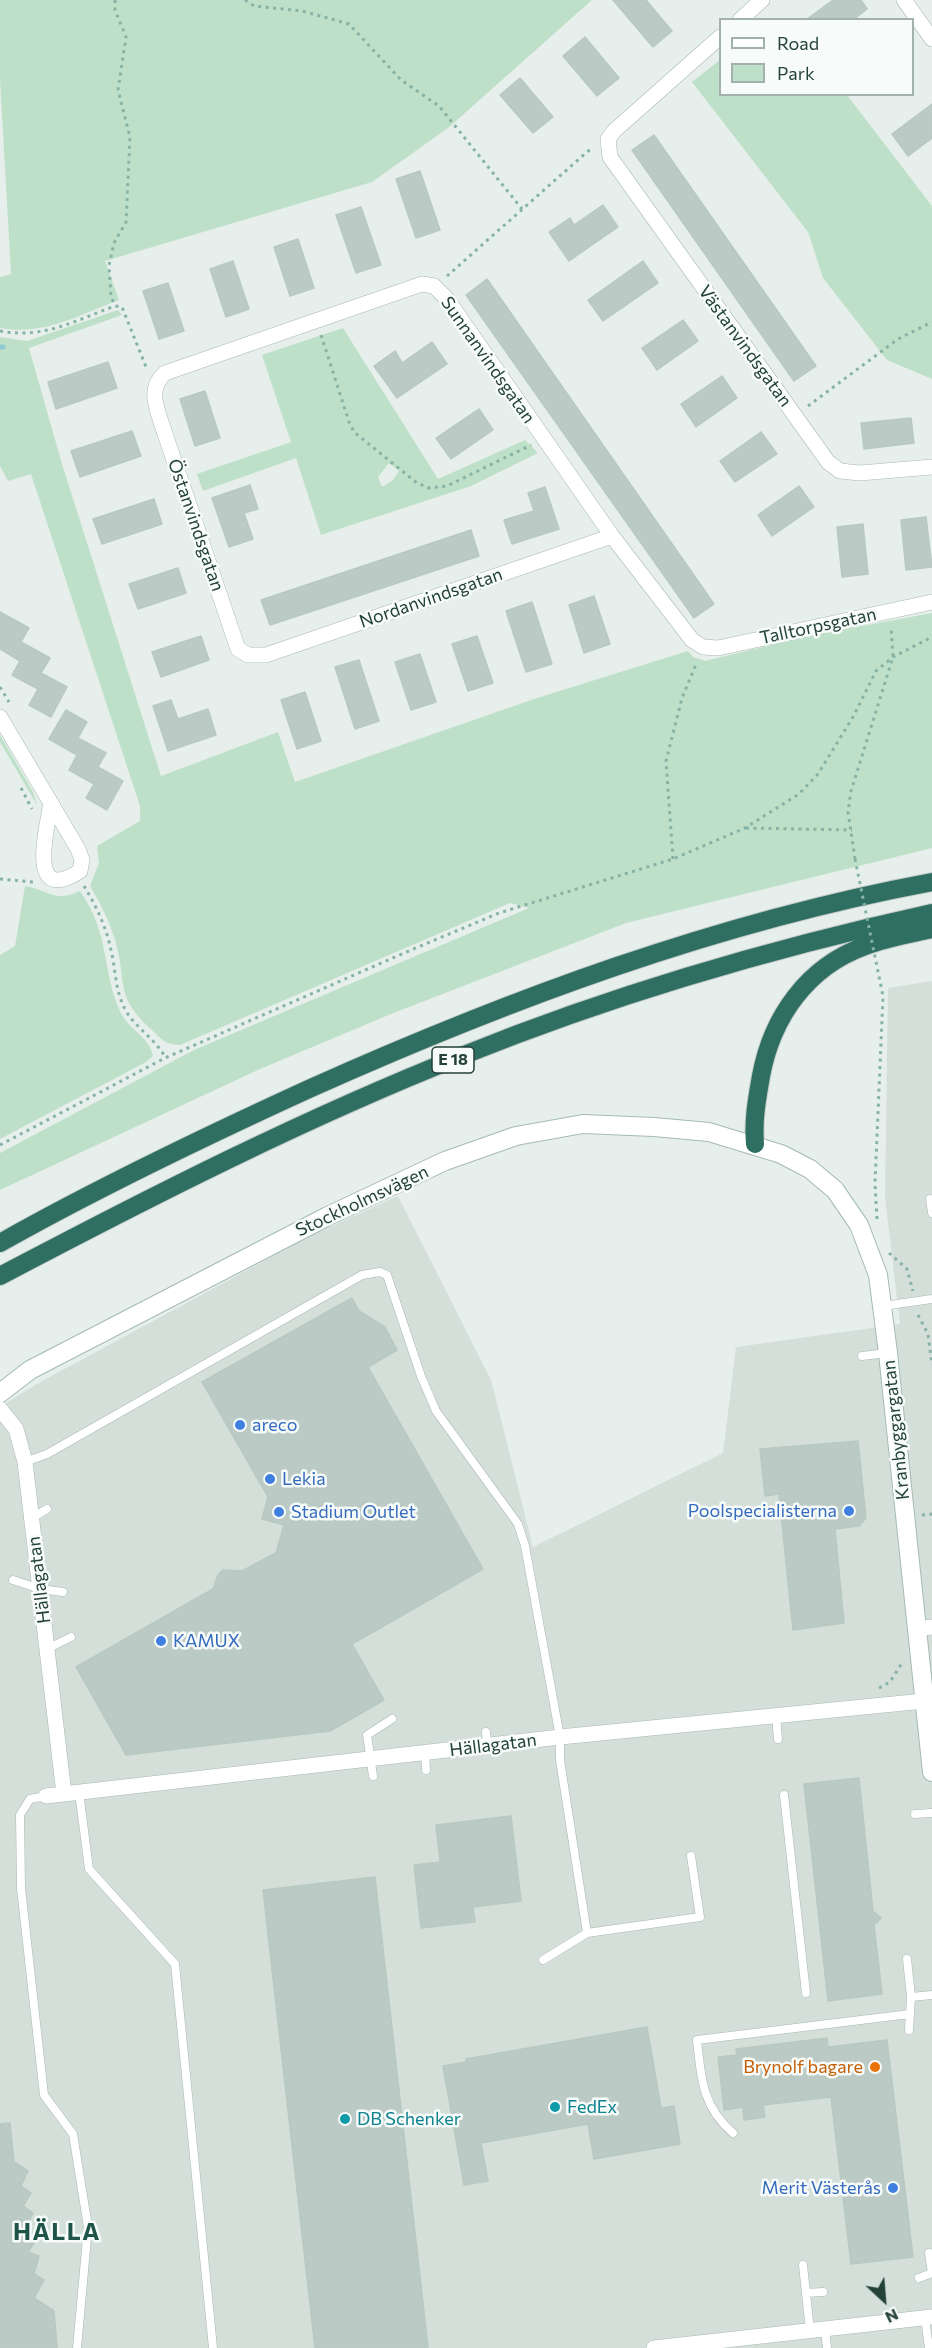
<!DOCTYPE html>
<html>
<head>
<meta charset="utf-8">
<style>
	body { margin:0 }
	#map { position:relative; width:932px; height:2348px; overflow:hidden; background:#e6efeb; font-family:Commissioner,sans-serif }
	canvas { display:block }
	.legend { position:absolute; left:719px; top:18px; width:195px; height:78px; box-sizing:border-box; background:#f7fbf9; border:2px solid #a3b1ad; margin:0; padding:8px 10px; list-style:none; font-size:18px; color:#24423a }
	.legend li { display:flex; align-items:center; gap:12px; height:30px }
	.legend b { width:30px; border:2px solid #a3b1ad }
	.north { position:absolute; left:854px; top:2270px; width:60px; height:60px; -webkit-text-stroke:4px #f7fbf9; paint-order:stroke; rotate:154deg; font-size:16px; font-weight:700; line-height:24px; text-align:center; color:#24423a }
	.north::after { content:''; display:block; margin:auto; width:21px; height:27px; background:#24423a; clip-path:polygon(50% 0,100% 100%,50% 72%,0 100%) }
</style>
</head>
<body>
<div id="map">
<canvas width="932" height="2348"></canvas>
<ul class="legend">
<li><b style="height:8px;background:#fff"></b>Road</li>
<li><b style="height:16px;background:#bfe0c8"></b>Park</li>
</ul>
<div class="north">N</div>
</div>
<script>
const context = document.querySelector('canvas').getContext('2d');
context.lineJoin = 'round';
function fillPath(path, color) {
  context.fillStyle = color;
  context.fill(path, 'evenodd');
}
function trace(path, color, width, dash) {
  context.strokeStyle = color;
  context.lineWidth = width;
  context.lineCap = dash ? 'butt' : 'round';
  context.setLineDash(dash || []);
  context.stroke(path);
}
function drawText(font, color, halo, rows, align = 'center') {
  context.font = font + ' Commissioner,sans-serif';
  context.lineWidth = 5;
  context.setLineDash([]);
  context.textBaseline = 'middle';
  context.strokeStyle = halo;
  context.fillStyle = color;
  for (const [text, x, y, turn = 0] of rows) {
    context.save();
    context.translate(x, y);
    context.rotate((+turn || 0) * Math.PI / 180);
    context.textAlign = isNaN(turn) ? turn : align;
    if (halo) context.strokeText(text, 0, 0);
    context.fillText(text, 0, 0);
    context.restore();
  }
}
fillPath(new Path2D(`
	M932,981V2348H0V1407L35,1385L310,1236L398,1196L491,1380L533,1547L723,1453L736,1347L900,1324L885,1198L888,988Z`), '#d4dfda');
fillPath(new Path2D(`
	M0,0H592L448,128L372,182L105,261L119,300C79,315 44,336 0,328V277L11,274L0,80Z
	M720,60V94L847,95L932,206V379L887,360L823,278L808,232L692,82Z
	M118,310L122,315L29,348L62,464L161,776L278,732L295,782L537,698L688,651L693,657L705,661L808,636L932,613V848L626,923L391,1014L260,1069L0,1190V1153L194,1050L529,908L510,903L180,1045C167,1045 162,1040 153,1031C113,995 128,984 115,940C109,920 100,903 90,886L99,863L97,846L140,821V806L31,474L8,481L0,466V337L27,341Z
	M343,328L438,479L525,440L538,453L471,486L321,535L296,458L203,491L197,474L291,442L262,355ZM389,463L399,471L393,480L382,487L378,477Z
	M0,735L33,792L37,805L0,742Z
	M25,886C49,890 54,903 80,891C111,935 101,971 121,1013C129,1030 150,1037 153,1056L146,1062L0,1139V955L15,946Z`), '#bfe0c8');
trace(new Path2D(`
	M0,347H3`), '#8ec9d4', 5);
const building = new Path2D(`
	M613,0H646L672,31L653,47Z
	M833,0H861L867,9L853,20H806Z
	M585,37L619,78L597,96L563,56Z
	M520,78L553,117L533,133L500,95Z
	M932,104V138L908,156L892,134Z
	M654,135L816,366L794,381L632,150Z
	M420,171L440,230L416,238L396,179Z
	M603,205L618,227L569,261L549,232L570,218L574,225Z
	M361,207L381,265L356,273L336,215Z
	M298,239L314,288L290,296L274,247Z
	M233,261L249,309L226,317L210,269Z
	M643,261L658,283L603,321L588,300Z
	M487,279L714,604L694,618L466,295Z
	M168,283L184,331L159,339L143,291Z
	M683,320L698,341L657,370L642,348Z
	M432,342L447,364L397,398L374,366L395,351L402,363Z
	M108,362L117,388L56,409L48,382Z
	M722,376L737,398L696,427L681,404Z
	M205,391L220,438L195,446L180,399Z
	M479,409L493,430L451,459L436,438Z
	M911,418L914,443L864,449L861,423Z
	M132,431L141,456L80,477L71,451Z
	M761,432L777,454L735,482L720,461Z
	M250,485L258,509L244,513L253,539L229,547L212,498Z
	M799,486L814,507L772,536L758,515Z
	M545,487L559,529L512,544L504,520L534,511L528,493Z
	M154,499L162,524L102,544L93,519Z
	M926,517L932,567L906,570L901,520Z
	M863,524L868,574L842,577L837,527Z
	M471,530L479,556L270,625L261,600Z
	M178,568L186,593L138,609L129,584Z
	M594,596L610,644L584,653L569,605Z
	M532,602L552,664L526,672L506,611Z
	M0,612L29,628L21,642L50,658L41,673L67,687L51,717L29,705L38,689L12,675L20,661L0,649Z
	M201,636L209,660L161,677L152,652Z
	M477,636L493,683L468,691L452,644Z
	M420,654L436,702L411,710L395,662Z
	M359,660L379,721L355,729L335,667Z
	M305,692L321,741L297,749L281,700Z
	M171,700L178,719L208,709L216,735L168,751L153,706Z
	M66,710L87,722L78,738L106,753L98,767L123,781L107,810L86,798L94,784L69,770L77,755L49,739Z
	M352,1298L359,1311L385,1327L397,1350L368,1367L483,1569L352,1644L384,1700L330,1731L126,1755L76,1667L213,1589L218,1575L223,1570L242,1571L276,1553L284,1525L262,1519L268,1497L202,1382Z
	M858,1441L866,1518L859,1526L835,1529L844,1623L793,1630L779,1494L765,1496L760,1449Z
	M859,1778L873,1911L881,1918L874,1925L882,1994L828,2001L804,1784Z
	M511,1816L521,1901L473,1907L475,1922L421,1928L414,1865L440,1862L436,1825Z
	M375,1877L428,2348H315L263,1890Z
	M647,2027L661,2108L674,2106L680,2144L594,2159L588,2124L481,2143L488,2181L464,2185L443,2066L466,2062V2059Z
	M827,2038L828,2047L887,2040L913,2257L851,2264L831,2097L763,2105L765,2117L744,2120L743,2107L724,2110L718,2057L737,2055L736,2049Z
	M10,2123L14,2162L28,2171L21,2186L31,2193L23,2206L33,2213L25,2229L38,2237L28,2252L39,2256L34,2274L44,2280L34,2298L54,2311L57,2348H0V2124Z`);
fillPath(building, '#bbcac4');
trace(building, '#b8c9c2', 1.5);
const lane = new Path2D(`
	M930,1199L932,1213
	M883,1306L932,1299
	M862,1356L887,1353
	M25,1462L47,1454L362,1275L380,1272L387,1275L421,1376L436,1411L518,1524L525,1546L560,1737V1760L587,1933L543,1960
	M32,1518L47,1509
	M13,1580L40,1589L63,1592
	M47,1649L71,1637
	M776,1715L778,1739
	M486,1732L487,1745
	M425,1753L426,1770
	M373,1776L367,1735L392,1719
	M79,1792L89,1869L175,1964L213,2348
	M784,1795L806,1993
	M46,1796L30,1799L20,1815L21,1888L44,2095L73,2134L88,2227L77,2348
	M915,1814L932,1813
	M587,1933L700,1917L691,1856
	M907,1959L911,1997L932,1995
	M909,2030L911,1997
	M733,2133C702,2107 701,2077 697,2040L910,2014
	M929,2253L932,2273
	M803,2265L810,2331
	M919,2278L932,2273
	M806,2293L823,2292
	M925,2318L929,2348
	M825,2329L827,2348`);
const street = new Path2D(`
	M904,0L932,39
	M740,20L762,0
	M720,37L614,131L608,139L610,157L828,462L840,471L860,473L932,467
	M612,536L266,655H248L238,649L161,422C155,404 149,387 165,373L422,284L434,286L447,299L612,536L692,640L703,647L718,648L932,602
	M0,717L78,849L82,860L80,871C26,906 47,828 51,803
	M0,1409L16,1429L25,1462L64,1794
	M916,1629L932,1627
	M46,1796L560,1737L924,1701
	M654,2348L932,2317`);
const secondary = new Path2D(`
	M0,1393L30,1370L328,1216L445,1161L516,1136L583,1124L654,1127L709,1132L781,1154L810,1169L835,1190L859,1225L878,1275L888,1353L932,1772`);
const highway = new Path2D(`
	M755,1144C753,1120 757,1099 761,1076C772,1017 807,967 865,946C886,938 910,934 932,929
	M0,1243C101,1186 206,1136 311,1088C510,999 717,922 932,882
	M0,1276C152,1196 305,1118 464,1055C615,994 773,948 932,913`);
trace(lane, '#a8b8b2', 9);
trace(street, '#a8b8b2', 16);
trace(secondary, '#a4bbb3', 20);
trace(highway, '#c2cac8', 20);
trace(new Path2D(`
	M115,0V10L126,37L118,90L130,137L126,222L114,243L109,265L111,296L115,306
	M245,0L254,6L302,11L349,24L401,80L439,106L522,209
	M447,276L588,151L593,150
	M0,331C44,339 74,321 115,306L122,307L146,367
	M321,335L349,422L354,432L417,483L429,488L447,486L531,445
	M808,406L898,339L932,322
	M0,687L9,702
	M21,788L32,809
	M746,828L852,830
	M673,859L666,761L682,698L697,662
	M855,859L848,812L851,791L893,657L891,627
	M0,879L33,882
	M84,886C96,906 106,926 111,950C115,966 115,984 121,1000C129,1025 153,1035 165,1057
	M0,1145L165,1058L411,950L499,913L673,859L745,828L799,794L818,774L853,717L876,671L893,657L932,637
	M877,1219L875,1183L883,996
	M889,1253L907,1269L913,1291
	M918,1315L928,1334L932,1365
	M922,1515L932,1514
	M879,1688L890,1682L902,1663`), '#86b3a5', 3, [3, 4.5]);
trace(lane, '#fff', 8);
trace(street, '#fff', 15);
trace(secondary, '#fff', 18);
trace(highway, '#2f6f62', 18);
trace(new Path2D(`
	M855,859L883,996`), '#86b3a5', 3, [3, 4.5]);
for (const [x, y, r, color] of [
	[240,1425,6,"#3f7fe0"],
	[270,1479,6,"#3f7fe0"],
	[849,1511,6,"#3f7fe0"],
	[279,1512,6,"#3f7fe0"],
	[161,1641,6,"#3f7fe0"],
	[875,2067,6,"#e8710a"],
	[555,2107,6,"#0f9aa8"],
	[345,2119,6,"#0f9aa8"],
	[893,2188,6,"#3f7fe0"]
]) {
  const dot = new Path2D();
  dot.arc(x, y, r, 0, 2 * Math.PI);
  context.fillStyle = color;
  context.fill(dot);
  trace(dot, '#f7fbf9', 2);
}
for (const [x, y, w] of [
	[453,1060,42]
]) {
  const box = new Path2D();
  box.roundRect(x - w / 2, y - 13, w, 26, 4.5);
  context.fillStyle = '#f7fbf9';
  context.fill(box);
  trace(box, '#24423a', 1.5);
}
drawText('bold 16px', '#24423a', null, [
	["E 18",453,1060]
]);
drawText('18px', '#24423a', '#f7fbf9', [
	["Västanvindsgatan",745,346,54],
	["Sunnanvindsgatan",488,360,55],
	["Östanvindsgatan",196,525,71],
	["Nordanvindsgatan",431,598,-19],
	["Talltorpsgatan",818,626,-12],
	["Stockholmsvägen",362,1201,-25],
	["Kranbyggargatan",896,1430,-96],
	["Hällagatan",39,1580,-97],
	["Hällagatan",493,1745,-7]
]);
drawText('18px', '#366cbe', '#f7fbf9', [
	["areco",252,1425],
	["Lekia",282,1479],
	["Poolspecialisterna",837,1511,"right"],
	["Stadium Outlet",291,1512],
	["KAMUX",173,1641],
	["Merit Västerås",881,2188,"right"]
], 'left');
drawText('18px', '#c56008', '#f7fbf9', [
	["Brynolf bagare",863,2067]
], 'right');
drawText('18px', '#0d838f', '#f7fbf9', [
	["FedEx",567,2107],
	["DB Schenker",357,2119]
], 'left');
context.letterSpacing = '1.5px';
drawText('bold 24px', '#1f5548', '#f7fbf9', [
	["HÄLLA",57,2232]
]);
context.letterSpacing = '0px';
</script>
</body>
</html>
